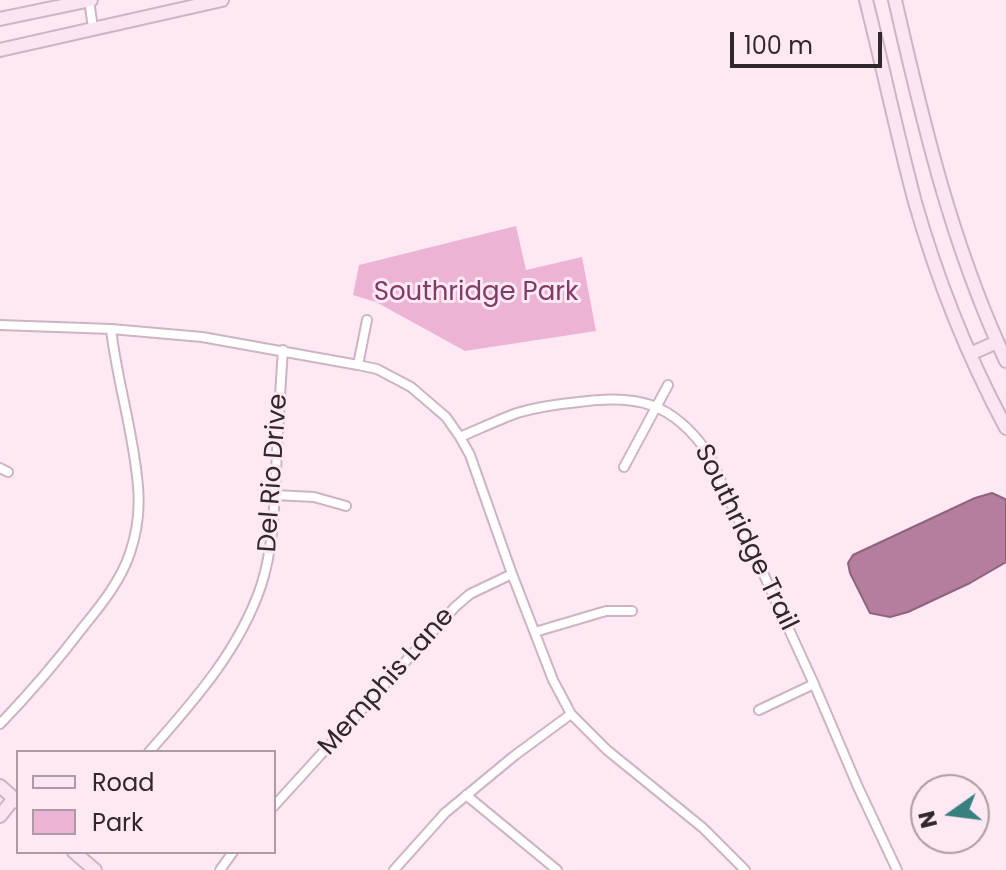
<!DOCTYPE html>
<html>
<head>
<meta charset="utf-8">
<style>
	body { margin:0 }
	#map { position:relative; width:1006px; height:870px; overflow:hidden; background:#fee8f4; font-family:Poppins,sans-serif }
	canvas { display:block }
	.legend { position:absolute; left:16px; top:750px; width:260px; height:104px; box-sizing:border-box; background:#fee8f4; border:2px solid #ac9ba4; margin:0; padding:10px 14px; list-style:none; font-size:24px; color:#30272c }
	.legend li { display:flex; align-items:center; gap:16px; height:40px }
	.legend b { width:40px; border:2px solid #ac9ba4 }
	.north { position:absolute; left:910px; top:774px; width:80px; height:80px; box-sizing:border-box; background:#fee8f4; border:2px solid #ac9ba4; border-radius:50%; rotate:256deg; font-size:22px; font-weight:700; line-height:32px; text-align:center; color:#30272c }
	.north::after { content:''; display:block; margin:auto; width:28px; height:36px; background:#38807f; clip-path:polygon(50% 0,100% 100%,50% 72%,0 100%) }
	.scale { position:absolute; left:730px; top:32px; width:152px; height:36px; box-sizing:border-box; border:4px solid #30272c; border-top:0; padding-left:10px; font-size:24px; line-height:28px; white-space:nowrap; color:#30272c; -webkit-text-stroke:6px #fee8f4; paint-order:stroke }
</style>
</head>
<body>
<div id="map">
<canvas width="1006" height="870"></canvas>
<ul class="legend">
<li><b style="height:10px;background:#fbe5f2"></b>Road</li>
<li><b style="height:22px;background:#ecb3d4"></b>Park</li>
</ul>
<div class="north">N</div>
<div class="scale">100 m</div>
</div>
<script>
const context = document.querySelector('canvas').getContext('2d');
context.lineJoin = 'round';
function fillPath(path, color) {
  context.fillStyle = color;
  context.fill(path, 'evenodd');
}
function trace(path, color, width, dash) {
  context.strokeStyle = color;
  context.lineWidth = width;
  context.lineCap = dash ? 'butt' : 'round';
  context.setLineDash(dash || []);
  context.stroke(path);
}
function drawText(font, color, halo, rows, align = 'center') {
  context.font = font + ' Poppins,sans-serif';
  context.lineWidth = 6;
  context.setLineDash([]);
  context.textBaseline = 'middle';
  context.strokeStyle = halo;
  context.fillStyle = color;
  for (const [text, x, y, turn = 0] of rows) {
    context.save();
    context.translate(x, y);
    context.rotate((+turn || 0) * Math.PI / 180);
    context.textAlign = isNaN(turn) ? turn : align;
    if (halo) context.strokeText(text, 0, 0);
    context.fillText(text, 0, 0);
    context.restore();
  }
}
fillPath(new Path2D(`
	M516,226L526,270L582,257L596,331L465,351L376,302L353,295L359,265Z`), '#ecb3d4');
const water = new Path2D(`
	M992,493L1005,499L1006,501V562L970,583L908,612L890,617L870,613L850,573L848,563L853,555L975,498Z`);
fillPath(water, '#b67e9e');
trace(water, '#8e647c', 2);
const street = new Path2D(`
	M89,0L93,28
	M0,325L111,329L202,337L358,365L377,369L411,387L446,417L460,437L470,455L512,574L553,680L571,714L607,750L703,828L745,870
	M358,365L367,320
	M460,437C479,429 498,420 517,413C537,407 558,404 579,402C637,394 672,402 708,453L814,684L858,787L897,870
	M624,467L668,385
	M0,468L8,472
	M275,495L314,497L346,506
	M535,632L606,611H632
	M759,710L814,684
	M0,724C30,693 58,660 84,626C102,604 121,580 130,553C137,532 140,509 138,487C134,433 117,382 111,329
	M149,752C193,702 239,651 261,586C273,549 274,511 276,472C278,431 280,391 283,350
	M466,795L557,870
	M274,806L455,607L470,594L512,574
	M220,870L233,852
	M394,870L445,813L514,756L571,714`);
const secondary = new Path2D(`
	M866,0C883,67 897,135 915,202C937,279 968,357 1006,428
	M895,0C923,123 952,246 1006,361
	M0,19L91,0
	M0,50L222,0
	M970,354L997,342
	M0,786L18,802
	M0,816L14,798
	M74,852L95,870`);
trace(street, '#ceb4c2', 12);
trace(secondary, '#ceb4c2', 16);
trace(street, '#fff', 8);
trace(secondary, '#fbe5f2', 12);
drawText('26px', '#813b67', '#fee8f4', [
	["Southridge Park",476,293]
]);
drawText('26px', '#30272c', '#fee8f4', [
	["Del Rio Drive",274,473,-86],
	["Southridge Trail",745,538,64],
	["Memphis Lane",387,682,-48]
]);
</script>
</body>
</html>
